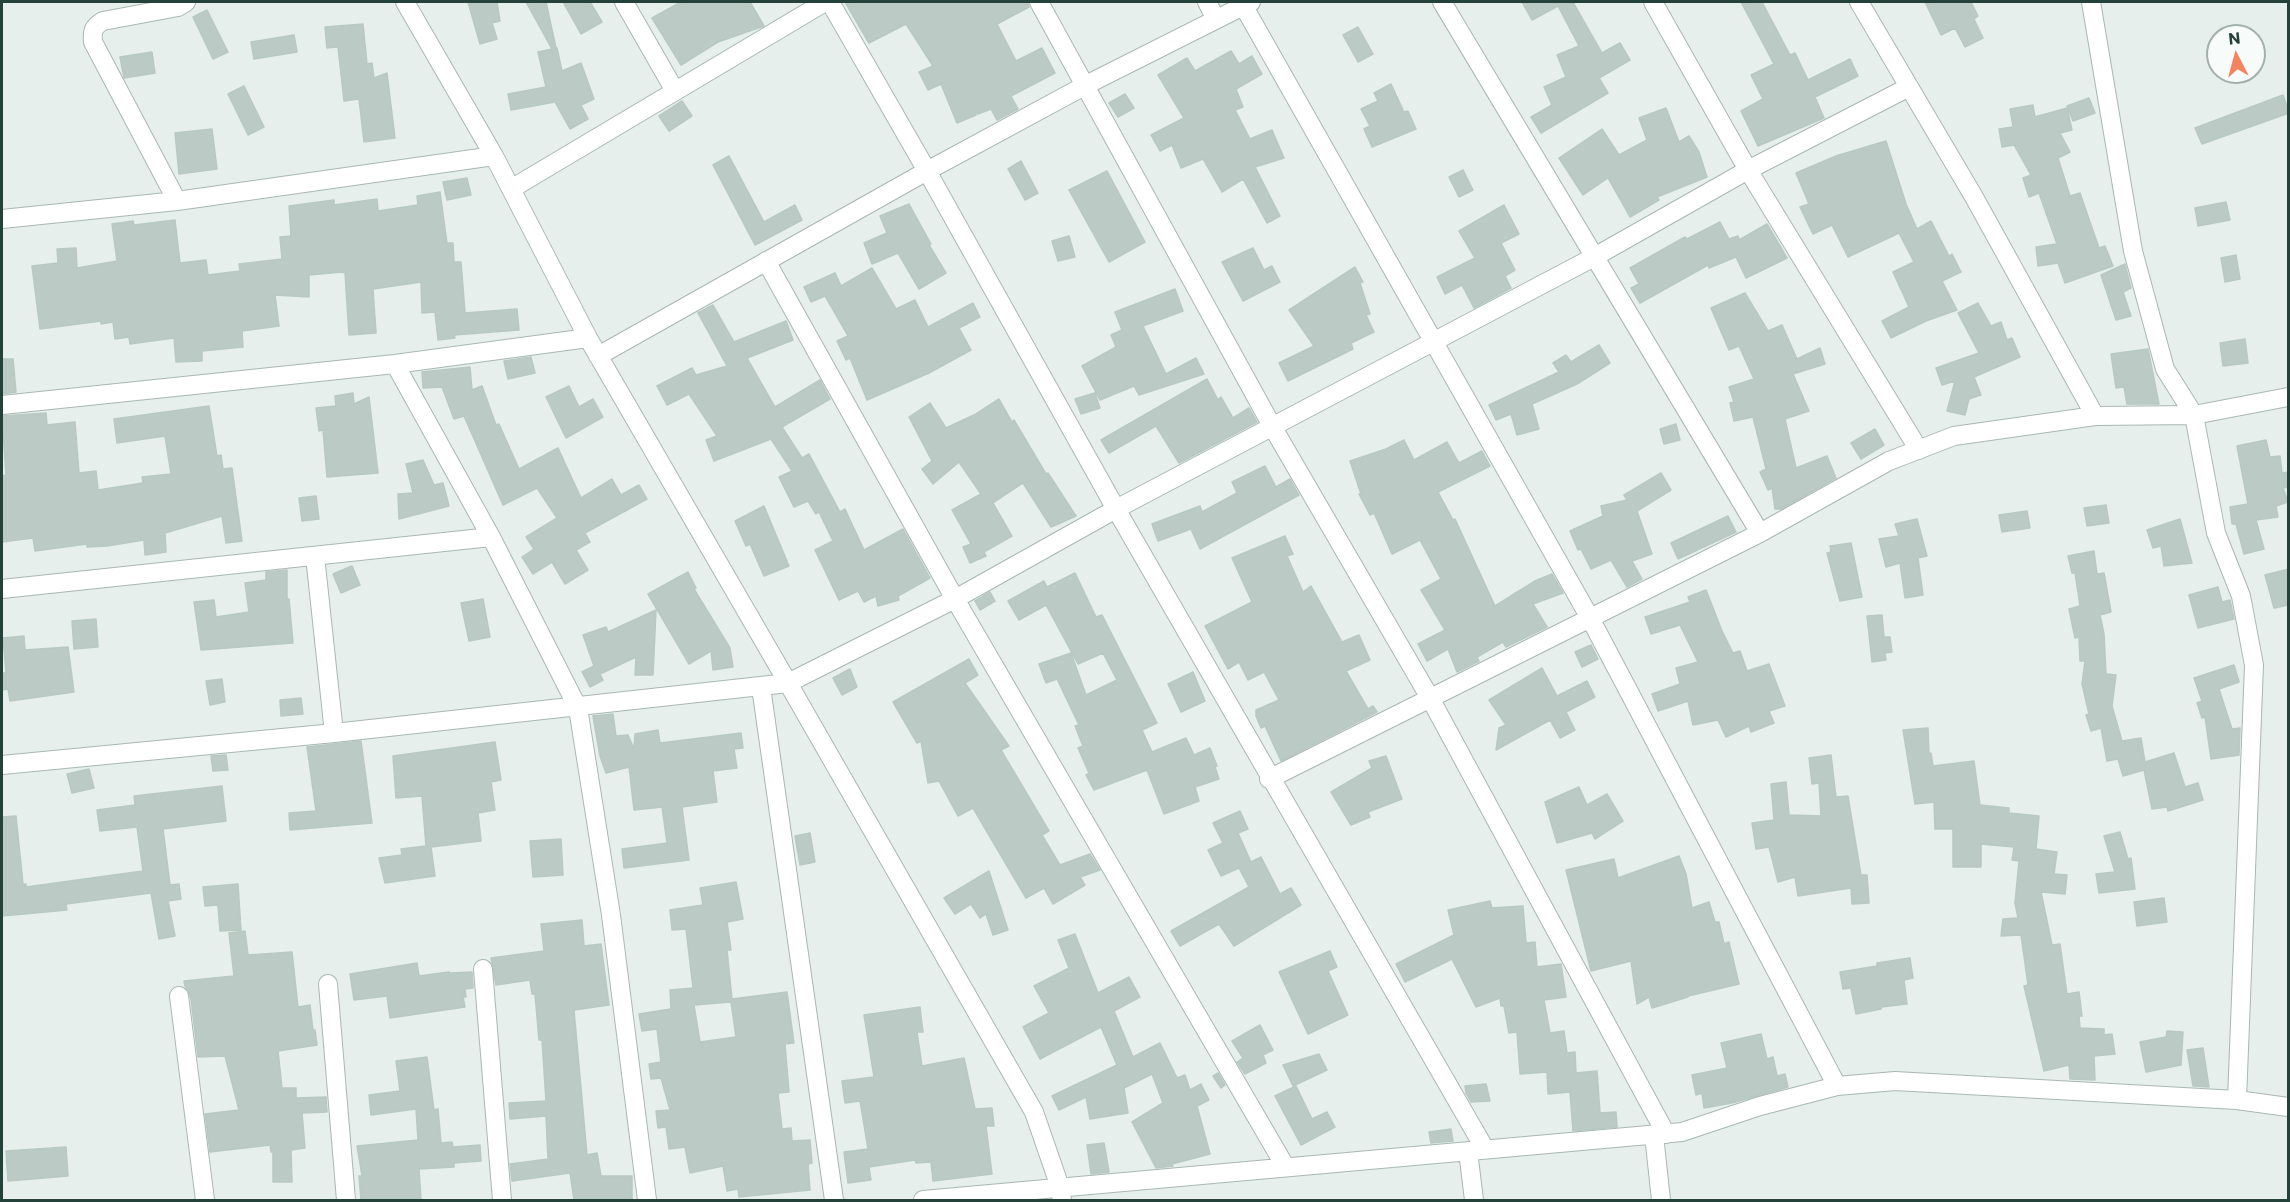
<!DOCTYPE html>
<html>
<head>
<meta charset="utf-8">
<style>
	body { margin:0 }
	#map { position:relative; width:2290px; height:1202px; overflow:hidden; background:#e6efeb; font-family:Commissioner,sans-serif }
	canvas { display:block }
	.frame { position:absolute; inset:0; border:3px solid #24423a; pointer-events:none }
	.north { position:absolute; left:2206px; top:24px; width:60px; height:60px; box-sizing:border-box; background:#f7fbf9; border:2px solid #a3b1ad; border-radius:50%; rotate:354deg; font-size:16px; font-weight:700; line-height:24px; text-align:center; color:#24423a }
	.north::after { content:''; display:block; margin:auto; width:21px; height:27px; background:#f4845f; clip-path:polygon(50% 0,100% 100%,50% 72%,0 100%) }
</style>
</head>
<body>
<div id="map">
<canvas width="2290" height="1202"></canvas>
<div class="frame"></div>
<div class="north">N</div>
</div>
<script>
const context = document.querySelector('canvas').getContext('2d');
context.lineJoin = 'round';
function fillPath(path, color) {
  context.fillStyle = color;
  context.fill(path, 'evenodd');
}
function trace(path, color, width, dash) {
  context.strokeStyle = color;
  context.lineWidth = width;
  context.lineCap = dash ? 'butt' : 'round';
  context.setLineDash(dash || []);
  context.stroke(path);
}
const building = new Path2D(`
	M468,2H497L500,21L492,23L497,39L480,44Z
	M526,2H546L556,48L555,49L557,48L562,71L581,63L594,99L581,105L588,119L570,129L555,102L511,110L508,94L546,87L538,52L552,49Z
	M563,2H590L602,22L581,34Z
	M681,2H750L764,26L718,42L681,65L652,18Z
	M845,2H1028L1029,7L997,24L1016,61L1042,48L1055,73L1011,96L1018,109L997,120L991,109L978,114L975,109L976,115L957,123L941,84L928,90L919,72L933,66L906,24L869,43Z
	M1522,2H1573L1602,53L1620,43L1630,60L1599,78L1608,93L1541,133L1531,117L1552,105L1544,87L1566,77L1557,55L1579,46L1558,6L1532,20Z
	M1741,2H1762L1790,55L1795,53L1808,80L1850,59L1858,76L1815,97L1824,118L1758,146L1741,111L1763,99L1751,75L1774,64Z
	M1925,2H1971L1978,16L1974,19L1983,38L1965,47L1955,28L1941,35Z
	M207,10L228,52L213,59L193,17Z
	M363,24L367,64L372,63L374,78L387,73L395,138L364,142L359,99L344,101L338,47L327,48L325,27Z
	M1358,27L1373,54L1358,62L1343,35Z
	M294,35L297,52L254,59L251,42Z
	M1231,51L1239,64L1252,56L1262,74L1236,89L1243,107L1235,110L1250,139L1272,130L1284,158L1255,167L1280,216L1267,223L1243,179L1222,192L1203,159L1181,168L1172,145L1160,151L1151,135L1184,118L1158,75L1187,58L1195,71Z
	M152,52L155,73L124,78L120,57Z
	M1391,84L1404,112L1408,111L1416,129L1372,147L1364,129L1370,126L1361,109L1378,101L1374,93Z
	M244,86L264,127L248,135L228,94Z
	M1125,94L1134,108L1118,117L1109,103Z
	M2283,95L2289,113L2202,144L2195,128Z
	M2089,98L2095,113L2073,121L2067,106Z
	M682,101L692,116L669,131L659,116Z
	M2033,105L2035,117L2067,108L2072,130L2060,133L2070,152L2058,158L2070,196L2080,193L2099,248L2105,246L2113,266L2065,283L2058,263L2038,266L2036,247L2057,244L2039,193L2029,197L2023,178L2031,175L2014,145L2002,147L1999,129L2013,127L2010,109Z
	M1666,108L1679,142L1689,136L1699,152L1707,177L1657,197L1659,200L1630,217L1608,178L1583,195L1559,158L1602,129L1619,155L1647,140L1639,118Z
	M212,129L217,169L179,174L175,133Z
	M1886,141L1906,204L1917,229L1931,221L1949,256L1952,254L1961,272L1942,281L1957,310L1926,321L1891,338L1882,321L1909,307L1893,272L1914,262L1899,233L1848,257L1832,225L1813,234L1800,207L1809,204L1796,173L1836,156Z
	M729,156L764,222L795,205L802,220L755,245L713,165Z
	M1021,161L1038,193L1025,200L1008,169Z
	M1463,170L1473,190L1459,197L1449,177Z
	M1107,171L1145,242L1109,262L1069,190Z
	M467,178L471,195L447,200L443,182Z
	M440,192L447,243H453L454,262H461L465,313L517,309L519,330L454,335L455,338L438,340L435,312L422,313L421,282L373,289L376,333L349,335L345,273L342,272L309,275V297L275,295L279,326L242,331L243,347L202,351V361L176,362L174,338L130,344L129,337L115,339L113,322L101,324V321L40,329L32,266L58,263L57,249L76,248L77,268L117,261L112,224L133,221L134,225L175,220L180,263L206,260L208,275L240,271L239,264L282,259L280,237L291,236L289,206L334,200V205L377,199L378,211L418,205L417,196Z
	M2226,202L2230,220L2198,226L2195,208Z
	M909,204L931,244L929,245L946,273L919,289L898,253L872,264L864,243L887,233L880,216Z
	M1504,205L1519,234L1501,243L1515,270L1505,276L1511,288L1474,308L1462,285L1445,294L1437,277L1475,258L1459,231Z
	M1720,222L1729,239L1738,236L1739,240L1767,224L1787,258L1746,278L1736,257L1709,268L1708,265L1640,303L1631,288L1639,284L1630,268L1685,237L1687,239Z
	M1069,236L1075,257L1058,261L1052,241Z
	M1253,248L1264,270L1272,266L1280,282L1243,301L1222,262Z
	M2236,255L2240,279L2225,282L2221,258Z
	M2125,264L2131,288L2123,292L2131,316L2116,320L2101,275Z
	M1355,267L1363,282L1360,283L1370,314L1366,315L1374,332L1351,343L1353,349L1288,381L1279,363L1314,346L1289,310Z
	M872,268L896,309L915,300L928,327L973,303L980,317L959,328L971,350L929,373L867,400L850,358L846,360L837,341L848,336L825,296L811,302L804,287L835,273L841,286Z
	M1175,289L1183,311L1143,326L1166,374L1196,358L1204,374L1139,395L1134,386L1100,400L1082,366L1116,347L1111,335L1122,330L1115,312Z
	M1745,293L1768,331L1782,325L1797,359L1820,348L1825,364L1793,374L1809,411L1785,419L1796,468L1827,456L1836,478L1781,509H1775L1772,488L1768,490L1760,472L1766,469L1753,417L1734,421L1730,403L1734,402L1729,387L1754,379L1739,346L1729,350L1711,308Z
	M1978,303L1991,326L2001,322L2007,340L2012,338L2020,357L1974,377L1981,395L1969,399L1965,415L1947,411L1955,381L1942,385L1936,368L1979,353L1958,313Z
	M713,305L734,342L786,321L793,340L747,358L775,407L820,380L830,399L782,427L802,458L809,454L840,512L845,509L864,550L903,529L930,578L898,596L899,600L878,606L876,596L864,602L858,591L839,600L815,550L833,541L819,512L816,514L808,501L794,507L779,477L792,471L771,439L714,461L706,440L717,436L689,394L667,405L657,386L692,368L696,375L727,366L698,313Z
	M2245,339L2248,363L2223,366L2220,343Z
	M1599,345L1610,363L1577,384L1532,404L1539,429L1517,435L1511,414L1496,420L1489,405L1559,372L1553,363L1566,355L1571,362Z
	M2148,349L2159,404H2127L2124,387L2116,388L2111,354Z
	M531,357L535,373L508,379L504,361Z
	M2,359H13L16,392L2,394Z
	M470,367L472,390L482,386L496,425L499,424L519,469L558,448L581,498L612,479L621,495L639,485L647,499L585,533L590,542L576,550L588,570L565,584L552,562L533,574L522,557L534,549L526,537L557,518L537,488L503,505L464,416L454,419L442,387L423,388L422,372Z
	M1207,379L1218,400L1221,397L1233,418L1249,408L1257,422L1179,463L1156,426L1109,453L1101,440Z
	M569,386L579,407L593,399L603,417L566,438L546,397Z
	M353,393L354,404L369,397L378,473L327,477L323,430L319,431L316,408L336,406L335,396Z
	M1095,393L1100,408L1081,414L1075,399Z
	M999,399L1012,422L1014,420L1046,474L1048,473L1076,516L1051,527L1023,483L993,503L1012,536L984,552L986,556L970,563L963,547L971,544L952,510L981,494L959,462L933,484L922,469L932,461L909,417L930,403L946,428L976,414Z
	M209,406L217,456L221,455L223,469L232,468L242,541L226,543L222,516L165,533L166,552L145,555L144,540L107,546L87,547V544L35,551L33,538L2,542V476L6,475L2,416L46,413L47,425L75,422L79,473L96,471L98,490L143,483L142,477L171,474L165,436L117,443L114,419Z
	M1676,424L1680,440L1664,444L1660,429Z
	M1875,429L1884,445L1861,459L1851,443Z
	M1404,440L1414,460L1447,442L1459,463L1482,451L1490,466L1438,492L1453,520L1455,519L1495,606L1535,581L1552,574L1563,593L1533,604L1547,627L1506,647L1503,642L1477,657L1479,661L1457,672L1448,649L1427,661L1418,644L1445,630L1421,590L1441,579L1420,540L1392,554L1374,513L1370,515L1359,494H1361L1350,461L1386,449Z
	M2266,440L2270,457L2280,456L2282,473L2289,472V487L2283,488L2288,502L2276,506L2278,517L2256,520L2264,549L2244,554L2236,524H2232L2230,507L2248,504L2237,446Z
	M423,460L434,485L443,483L449,506L399,519L398,494L413,493L406,464Z
	M1265,466L1276,487L1290,479L1299,495L1200,549L1191,529L1158,541L1152,524L1200,506L1202,512L1237,493L1232,482Z
	M1661,473L1671,490L1637,511L1652,554L1632,561L1642,579L1627,587L1611,560L1591,569L1581,549L1578,550L1570,531L1603,516L1601,506L1627,500L1624,495Z
	M316,496L319,519L302,521L299,498Z
	M2106,505L2109,523L2087,526L2084,508Z
	M764,506L789,566L764,576L750,544L746,546L735,521Z
	M2027,511L2030,528L2002,532L1999,515Z
	M1728,516L1736,532L1678,559L1671,543Z
	M1917,519L1927,556L1918,558L1923,595L1905,598L1900,563L1886,567L1879,539L1899,536L1895,524Z
	M2180,519L2192,563L2164,566L2161,546L2153,548L2147,530Z
	M1285,536L1293,554L1287,556L1303,592L1311,586L1342,642L1359,635L1370,660L1346,671L1368,709L1373,706L1377,712L1281,761L1265,726L1261,728L1256,716V710L1279,700L1264,672L1248,680L1239,662L1228,669L1205,626L1252,602L1232,558Z
	M1851,543L1862,597L1840,601L1827,553L1831,552L1830,546Z
	M2094,551L2097,574L2104,573L2111,612L2100,615L2104,634L2106,674L2116,675L2112,706L2122,741L2141,738L2145,762L2174,753L2185,787L2198,783L2203,800L2168,811L2167,807L2152,809L2144,770L2123,776L2118,759L2107,761L2101,728L2091,731L2086,715L2089,714L2082,684L2085,661H2080L2079,637L2075,638L2069,609L2080,606L2075,573H2072L2068,556Z
	M352,566L360,585L341,593L333,574Z
	M2289,569V605L2274,608L2265,575Z
	M287,570V599H289L293,643L201,650L194,602L214,600L216,617L249,612L245,583L266,580V572Z
	M688,572L696,588L694,589L730,648L733,667L713,670L711,651L689,664L648,594Z
	M1075,573L1096,617L1102,615L1157,723L1142,730L1152,752L1186,738L1194,755L1210,748L1217,766L1215,767L1219,779L1195,787L1199,801L1164,814L1147,770L1094,790L1086,775L1089,773L1078,748L1083,746L1075,726L1079,725L1057,679L1046,683L1039,664L1071,653L1086,695L1117,680L1103,653L1078,664L1046,605L1019,620L1008,601L1044,581L1047,587Z
	M2218,587L2222,602L2230,600L2234,619L2198,628L2189,595Z
	M1706,590L1722,631L1733,653L1740,651L1747,671L1769,664L1785,706L1769,711L1774,723L1751,732L1749,726L1726,737L1718,720L1693,725L1688,701L1658,711L1652,694L1680,684L1676,668L1698,662L1680,625L1651,634L1645,617L1690,602L1688,597Z
	M990,592L995,601L980,610L975,601Z
	M483,599L490,637L469,641L461,603Z
	M656,610L653,675H635L636,657L600,674L603,680L590,687L582,672L594,666L583,635L606,627L608,632Z
	M1882,615L1884,637H1890L1892,652L1885,653L1886,660L1872,662L1867,616Z
	M96,619L98,647L74,649L72,621Z
	M24,636L25,650L68,647L74,692L10,701L8,689L2,690V673H6L3,638Z
	M1591,645L1598,659L1582,667L1575,652Z
	M969,659L978,675L965,683L1009,746L1001,750L1049,831L1042,835L1060,865L1090,854L1100,870L1080,877L1085,885L1053,904L1044,888L1026,898L973,808L958,816L939,781L928,783L921,741L917,743L893,702Z
	M2234,665L2239,682L2219,689L2232,729L2240,728L2239,755L2211,759L2205,717L2202,718L2197,703L2202,701L2194,678Z
	M1542,668L1557,696L1587,681L1595,697L1566,712L1575,730L1560,738L1550,720L1496,750L1499,728L1506,725L1489,700Z
	M850,669L857,687L842,695L833,678Z
	M1193,672L1205,701L1181,712L1168,684Z
	M222,679L225,702L210,705L206,681Z
	M301,698L303,714L281,716L280,700Z
	M613,714L616,736L628,735L634,749L635,734L658,730L660,743L741,733L743,748L734,749L737,768L713,771L717,802L682,807L689,860L624,868L622,849L667,843L662,807L634,810L629,767L606,773L600,756L593,716Z
	M1928,728L1929,754L1931,753L1933,766L1974,761L1980,805L2009,808V813L2039,816L2036,849L2057,852L2054,874L2067,875L2065,894L2041,892L2052,945L2060,944L2067,994L2079,992L2082,1016H2079L2080,1028L2104,1029V1035L2112,1034L2115,1054L2094,1056L2095,1080L2070,1079L2069,1065L2044,1071L2024,986L2028,985L2021,935L2001,936L2003,919L2018,918L2015,903L2019,861L2012,860L2014,847L1981,844V867H1953V829H1935L1934,802L1915,804L1903,730Z
	M361,741L372,823L290,830L289,813L316,811L307,747Z
	M495,742L501,780L491,782L495,810L478,813L481,841L431,847L435,876L385,883L379,858L402,855L401,849L426,846L422,796L396,798L393,756Z
	M226,755L228,770L213,771L211,756Z
	M1831,755L1836,797L1848,796L1861,875H1867L1869,903L1852,904L1851,888L1798,896L1795,877L1778,882L1769,847L1756,849L1752,823L1774,820L1771,784L1786,782L1789,815L1821,816L1819,783L1812,784L1809,758Z
	M1386,756L1402,799L1368,812L1370,817L1351,825L1331,792L1372,768L1369,761Z
	M89,769L94,788L72,793L67,774Z
	M222,786L226,821L163,829L170,885L179,884L181,899L168,901L175,936L159,939L151,893L66,904L67,910L2,916V817L16,816L23,884H26V887L143,871L137,827L100,831L97,810L135,805L134,796Z
	M1579,787L1587,805L1607,794L1623,821L1595,839L1592,833L1557,843L1545,802Z
	M1240,811L1248,829L1238,833L1251,862L1261,857L1280,894L1291,888L1301,905L1234,946L1219,924L1180,946L1171,931L1249,887L1239,868L1221,876L1208,850L1223,843L1213,823Z
	M2120,832L2128,859L2131,858L2135,889L2099,893L2096,874L2115,872L2104,836Z
	M810,833L815,862L800,865L795,836Z
	M561,839L563,875L533,877L530,841Z
	M1679,856L1686,874L1692,908L1709,902L1715,922H1719L1724,944L1729,942L1739,984L1688,996V997L1652,1008L1649,997L1637,1004L1631,961L1591,971L1566,870L1614,859L1618,878Z
	M989,871L1008,930L993,935L986,914L980,918L971,904L955,914L944,898Z
	M736,882L743,919L727,922L731,950H727L732,999L787,992L794,1043L785,1044L789,1092L778,1093L782,1129L791,1128L792,1141L810,1140L812,1163L808,1164L810,1190L739,1197L738,1189L727,1191L723,1166L690,1173L685,1147L669,1149L666,1127L658,1128L656,1111L670,1110L661,1078L651,1079L649,1064L661,1062L657,1029L642,1031L639,1014L671,1009L670,990L693,988L686,929L672,930L670,910L703,905L700,888ZM731,1002L736,1037L700,1042L694,1005Z
	M238,884L241,930L220,931L218,905L205,906L203,887Z
	M2164,898L2167,922L2137,926L2134,902Z
	M1490,901L1492,908L1523,906L1526,943L1535,942L1537,967L1561,964L1566,997L1544,1000L1550,1033L1564,1031L1567,1053L1575,1052L1576,1073L1597,1071L1600,1113L1616,1112L1617,1127L1573,1131L1570,1092L1548,1094L1547,1072L1520,1074L1517,1032L1509,1033L1504,1006H1501L1500,998L1476,1007L1452,959L1405,982L1396,964L1454,935L1448,910Z
	M582,920L584,946L601,944L609,1005L574,1010L587,1155L597,1153L601,1176H632V1200H574L570,1173L512,1181L510,1164L548,1159L546,1116L510,1119L509,1103L546,1101L542,1040H539L535,994H532L530,980L496,985L491,958L544,951L541,924Z
	M245,931L248,955L292,952L298,1007L310,1005L313,1030H315L317,1045L278,1051L282,1088H296V1098L326,1097L327,1112L302,1113L305,1148L291,1150L292,1182H273V1152H271L270,1145L210,1152L205,1114L239,1110L225,1056L198,1057L191,999L188,990L185,986L184,981L234,976L229,933Z
	M1075,934L1098,993L1129,977L1140,997L1114,1011L1133,1057L1160,1043L1177,1078L1185,1075L1190,1090L1201,1084L1209,1100L1197,1106L1210,1154L1172,1164L1173,1166L1156,1168L1132,1122L1163,1103L1152,1074L1124,1088L1128,1113L1090,1119L1086,1097L1059,1110L1052,1096L1117,1065L1101,1027L1040,1059L1023,1027L1049,1013L1034,986L1069,968L1058,940Z
	M1330,951L1337,967L1328,971L1348,1015L1308,1034L1279,972Z
	M1910,958L1913,978L1904,980L1907,1004L1881,1007V1009L1856,1014L1851,988L1843,989L1840,972L1877,966V963Z
	M417,963L419,976L449,972V973L472,972L473,988L465,989L466,997H463L465,1007L390,1018L387,996L354,1000L350,974Z
	M920,1007L923,1032H917L922,1066L964,1058L975,1109L992,1108L994,1126H986L992,1174L933,1181L931,1162L916,1163L915,1160L869,1167L871,1180L848,1183L844,1152L868,1149L860,1101L845,1103L842,1081L874,1077L864,1015Z
	M1260,1025L1273,1050L1263,1055L1266,1063L1245,1074L1237,1062L1243,1058L1232,1041Z
	M2167,1031L2183,1032L2181,1065L2146,1072L2140,1042L2166,1037Z
	M1761,1034L1767,1059L1773,1057L1777,1076L1785,1074L1788,1087L1732,1103L1704,1108L1702,1093L1696,1095L1692,1075L1727,1068L1721,1043Z
	M2203,1048L2209,1087L2193,1086L2187,1050Z
	M1319,1054L1327,1070L1293,1086L1283,1065Z
	M427,1057L434,1110L438,1109L441,1143L452,1142L453,1147L480,1145L481,1161L454,1163V1167L419,1169L421,1200H361L359,1176H362L357,1146L418,1140L416,1109L371,1115L369,1095L400,1091L396,1061Z
	M1218,1073L1225,1085L1221,1088L1213,1076Z
	M1486,1084L1490,1101L1471,1102L1466,1093L1465,1086Z
	M1296,1086L1312,1119L1327,1112L1335,1127L1301,1145L1275,1096Z
	M1451,1129L1453,1141L1431,1143L1429,1132Z
	M1104,1143L1109,1172L1091,1174L1087,1145Z
	M66,1147L68,1176L8,1181L6,1151Z`);
fillPath(building, '#bbcac4');
trace(building, '#b8c9c2', 1.5);
const minor = new Path2D(`
	M405,2L494,156L588,338L788,683L1034,1112L1060,1187L1062,1200
	M624,2L675,91
	M830,2L927,171L1116,509L1485,1149
	M1039,2L1272,426L1430,698L1666,1134
	M1207,2L1216,19
	M1442,2L1760,533
	M1653,2L1748,170L1919,450
	M1859,2L1974,197L2095,416
	M2091,2L2133,251L2165,369L2194,415L2216,533L2241,596L2254,665L2237,1100
	M1243,5L1590,618L1837,1086
	M511,189L825,2
	M177,201L93,42C92,31 93,27 103,21L178,7L186,2
	M2,219L177,201L494,156
	M766,261L955,599L1285,1166
	M598,356L927,171L1086,85L1251,2
	M395,364L491,537L578,708L611,915L647,1200
	M2,405L395,364L588,338
	M315,556L334,733
	M2,589L491,537
	M761,687L834,1200
	M2,765L334,733L788,683L955,599L1116,509L1596,256L1748,170L1909,87
	M1269,779L1760,533L1889,461L1954,436L2095,416L2194,415L2288,397
	M483,969L502,1200
	M328,984L346,1200
	M179,996L205,1200
	M1654,1135L1661,1200
	M1468,1151L1474,1200
	M923,1200L1682,1132L1760,1106L1837,1086L1895,1081L2237,1100L2288,1107`);
trace(minor, '#a8b8b2', 20);
trace(minor, '#fff', 18);
</script>
</body>
</html>
